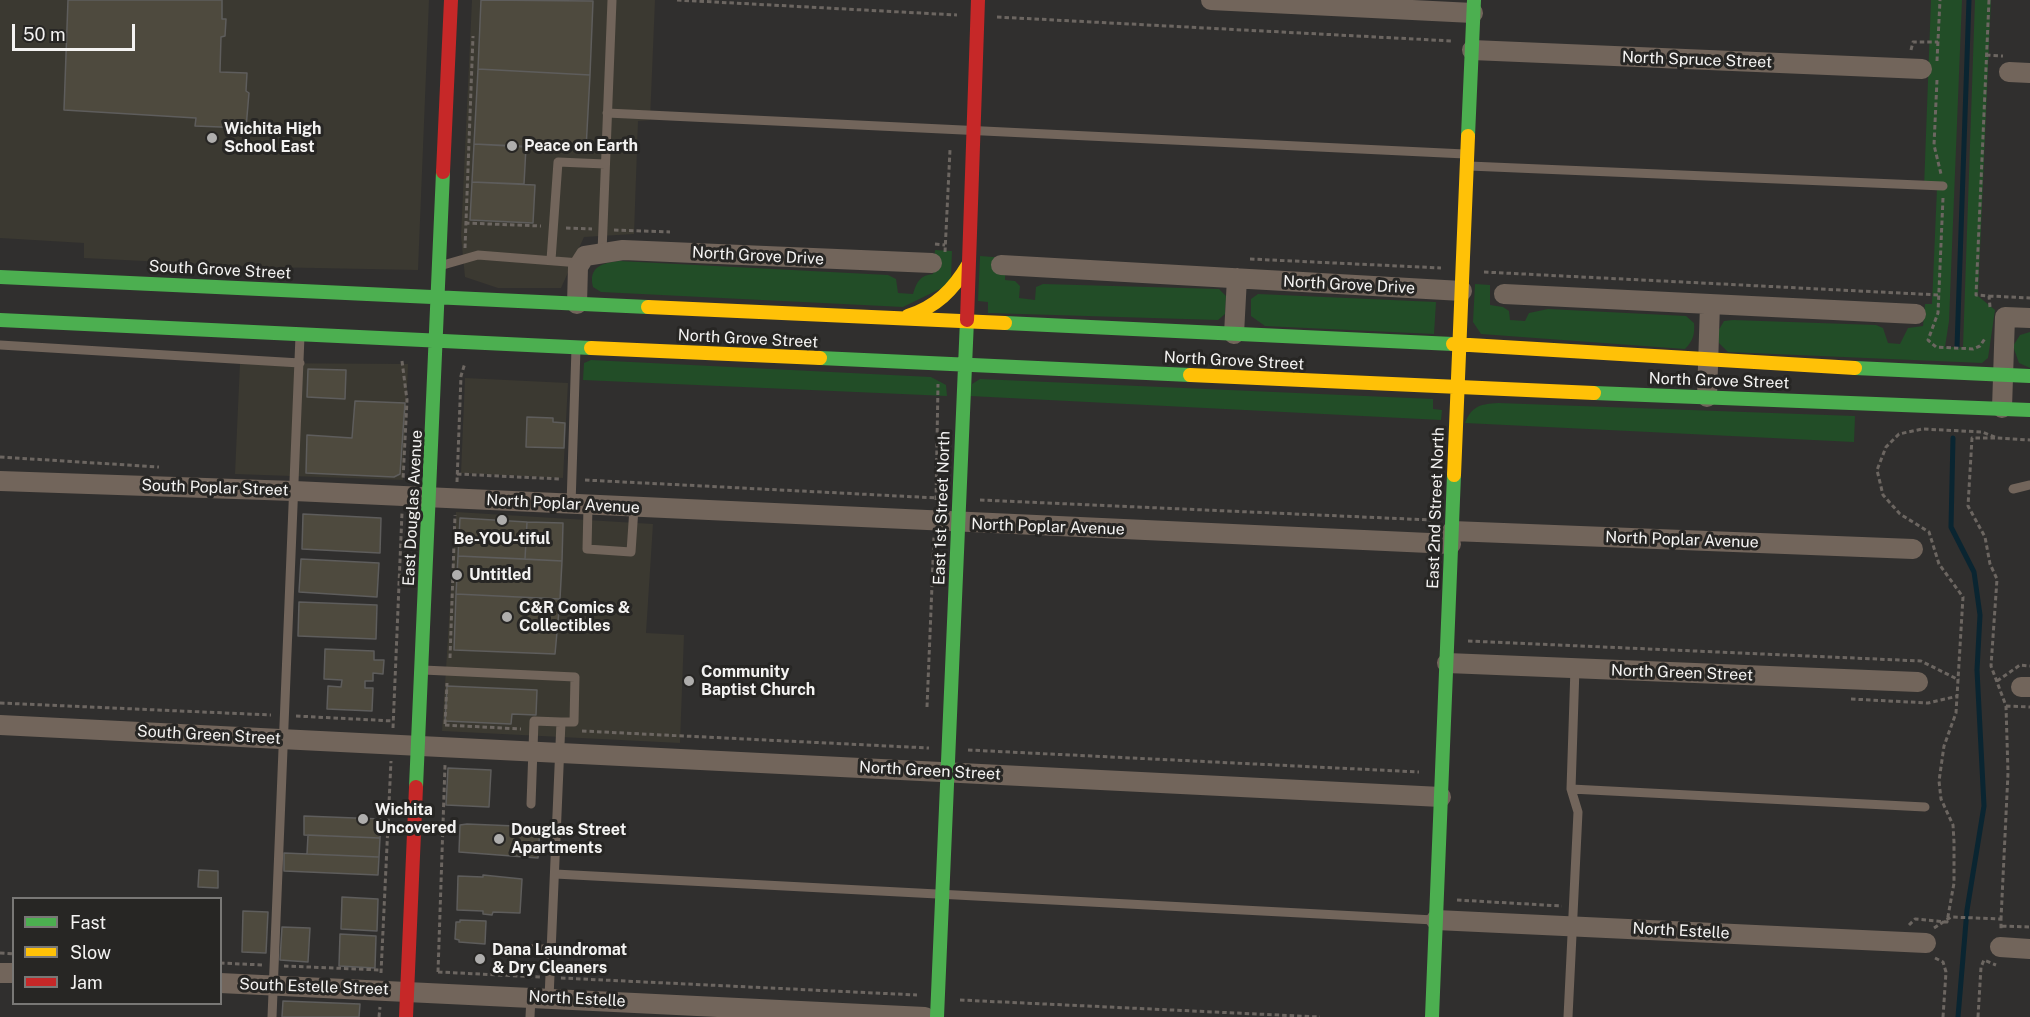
<!DOCTYPE html>
<html>
<head>
<meta charset="utf-8">
<style>
	body { margin:0 }
	#map { position:relative; width:2030px; height:1017px; overflow:hidden; background:#302f2e; font-family:"Public Sans",sans-serif }
	canvas { display:block }
	.legend { position:absolute; left:12px; top:897px; width:210px; height:108px; box-sizing:border-box; background:#272624; border:2px solid #797876; margin:0; padding:8px 10px; list-style:none; font-size:18px; color:#f4f3f2 }
	.legend li { display:flex; align-items:center; gap:12px; height:30px }
	.legend b { width:30px; border:2px solid #797876 }
	.scale { position:absolute; left:12px; top:24px; width:123px; height:27px; box-sizing:border-box; border:3px solid #f4f3f2; border-top:0; padding-left:8px; font-size:18px; line-height:21px; white-space:nowrap; color:#f4f3f2; -webkit-text-stroke:4px #272624; paint-order:stroke }
</style>
</head>
<body>
<div id="map">
<canvas width="2030" height="1017"></canvas>
<ul class="legend">
<li><b style="height:8px;background:#4caf50"></b>Fast</li>
<li><b style="height:8px;background:#ffc107"></b>Slow</li>
<li><b style="height:8px;background:#c62828"></b>Jam</li>
</ul>
<div class="scale">50 m</div>
</div>
<script>
const context = document.querySelector('canvas').getContext('2d');
context.lineJoin = 'round';
function fillPath(path, color) {
  context.fillStyle = color;
  context.fill(path, 'evenodd');
}
function trace(path, color, width, dash) {
  context.strokeStyle = color;
  context.lineWidth = width;
  context.lineCap = dash ? 'butt' : 'round';
  context.setLineDash(dash || []);
  context.stroke(path);
}
function drawText(font, color, halo, rows, align = 'center') {
  context.font = font + ' "Public Sans",sans-serif';
  context.lineWidth = 6;
  context.setLineDash([]);
  context.textBaseline = 'middle';
  context.strokeStyle = halo;
  context.fillStyle = color;
  for (const [text, x, y, turn = 0] of rows) {
    context.save();
    context.translate(x, y);
    context.rotate((+turn || 0) * Math.PI / 180);
    context.textAlign = isNaN(turn) ? turn : align;
    if (halo) context.strokeText(text, 0, 0);
    context.fillText(text, 0, 0);
    context.restore();
  }
}
fillPath(new Path2D(`
	M0,0H429L418,270L264,267L84,258V243L0,238Z
	M472,0H655L650,120L638,121L634,234L584,237L561,288H498L465,277L461,236Z
	M240,363L408,364L403,480L235,474Z
	M465,378L568,383L563,478L461,473Z
	M456,512L653,524L646,633L684,635L680,743L442,731Z`), '#3b3931');
fillPath(new Path2D(`
	M1931,0H1962L1949,321L1945,347H1963L1975,0H1991L1978,296L1995,310L1988,358L1982,363L1728,352L1719,343L1717,333L1724,321L1733,320L1876,325L1883,328L1888,343L1900,344L1908,328L1923,326L1925,304H1932L1937,188H1924Z
	M935,250L952,251L951,278L944,287L903,307L601,292L593,287C588,267 602,263 619,261L888,275L896,279L898,293L913,294C916,283 920,275 933,274Z
	M980,256L1006,258L1005,280L1015,281L1020,286L1019,298L1035,300L1036,287L1043,284L1219,289L1226,296L1225,314L1218,320L988,313V302L978,301Z
	M1475,284L1490,285V305L1503,307L1509,311L1510,320L1525,321L1529,313L1548,309L1686,316L1694,323C1695,334 1693,341 1685,349L1481,334L1473,322Z
	M1258,294L1436,302L1434,334L1265,326L1251,316V299Z
	M2030,332V368L2019,363L2013,346L2020,335Z
	M591,360L931,377L946,385L947,396L583,380L584,363Z
	M980,379L1433,399V409L1442,410L1441,420L970,396L972,384Z
	M1498,403L1855,416L1854,442L1465,423C1472,406 1480,404 1498,403Z`), '#224d27');
trace(new Path2D(`
	M1957,347L1969,0
	M1953,438L1951,527L1974,572L1980,615L1977,670L1984,806L1967,910L1958,1017`), '#0a2531', 5);
const building = new Path2D(`
	M68,0H222V19H226L225,36L221,37L220,72L247,73L246,91L249,93L246,128L195,126L196,118L64,110Z
	M481,0L593,1L590,75L478,69Z
	M478,69L590,75L586,149L474,144Z
	M474,144L526,147L524,184L472,182Z
	M472,182L535,185L533,223L470,220Z
	M308,369L346,370L345,399L307,397Z
	M355,401L405,403L400,474L394,477L306,473L307,435L352,438Z
	M527,417L553,418V422L565,423L564,448L526,447Z
	M303,514L381,518L380,553L302,549Z
	M460,518L527,522L525,559L458,556Z
	M527,522L563,523L562,561L525,559Z
	M458,556L562,561L560,599L456,594Z
	M301,559L379,563L377,597L299,592Z
	M456,594L560,599L555,654L454,650Z
	M299,602L377,605L376,639L298,636Z
	M325,649L374,651V660H384L383,674L373,673V681H365V688H373L372,711L327,709L328,686L341,687L342,680L324,679Z
	M447,686L537,690L536,715L512,714L511,724L445,721Z
	M448,768L491,770L489,807L446,805Z
	M304,816L381,819L380,838L304,835Z
	M467,824L540,827L538,858L459,852L460,825Z
	M308,835L380,838L379,857L307,854Z
	M284,853L379,857L378,875L284,871Z
	M199,870L218,871V888L198,887Z
	M483,875L522,879L520,913L493,912L492,915L483,914V911L457,910L458,876L483,877Z
	M342,897L378,899L377,931L341,929Z
	M243,911L268,912L266,953L242,952Z
	M460,920L486,921L485,944L459,942V940L455,939L456,922H460Z
	M282,927L310,928L308,962L280,960Z
	M340,934L376,936L375,968L339,966Z
	M283,1001L360,1004L359,1017H282Z`);
fillPath(building, '#4e4a3e');
trace(building, '#5e5d5c', 1.5);
trace(new Path2D(`
	M677,0L957,15
	M1989,0L1976,295L1989,296L1990,307
	M997,17L1452,41
	M1911,50L1913,42H1938
	M1986,55L2003,56
	M1937,61L1940,0
	M1937,80L1934,145L1941,174
	M1943,198L1938,313L1928,340L1936,347L1973,349L1980,346L1986,337
	M465,223L541,226
	M566,228L592,229
	M614,230L670,232
	M935,244L945,245
	M465,248L473,36
	M945,252L950,150
	M1250,259L1441,268
	M1484,272L1939,295
	M1989,296L2030,298
	M402,361L407,400L403,480
	M1995,438H1972L1968,506L1985,537L1990,564L1997,579L1991,666L2006,706L2008,773L2001,919
	M0,457L159,467
	M457,474L560,479
	M585,480L938,498
	M457,482L461,376L465,363
	M936,500L938,384
	M980,500L1431,520
	M1468,641L1921,661L1959,680
	M450,658L455,515
	M1997,681L2020,665L2030,666
	M1851,699L1928,703L1958,696
	M0,703L271,715
	M2006,706L2030,707
	M927,707L934,537
	M296,716L393,721
	M445,724L447,683
	M445,725L521,729
	M393,728L402,513
	M582,731L929,748
	M968,750L1419,772
	M1457,900L1562,906
	M1909,925L1915,919L1947,922L1954,883V842L1953,825L1941,799L1939,781L1944,746L1956,713L1963,597L1939,564L1929,532L1900,514L1883,495L1877,470L1886,447L1899,434L1922,429L1982,432L1997,438L2030,440
	M2002,926L2030,927
	M1934,928L1951,917L2001,919V929
	M0,953L14,954
	M1935,958L1943,962L1946,972L1943,1017
	M220,963L263,965
	M284,966L381,970
	M438,972L540,977
	M438,972L445,765
	M381,973L391,761
	M561,978L917,995
	M960,1000L1320,1017
	M379,1017L380,1007
	M1978,1017L1981,967L1984,960L1996,965`), '#6c6661', 3, [4.5, 3]);
trace(new Path2D(`
	M607,113L1465,154
	M1469,166L1943,186
	M602,252L612,0
	M551,260L558,162L605,164
	M443,265L478,255L580,263
	M0,345L300,363
	M2013,489L2030,485
	M571,505L576,348
	M588,506L587,549L631,552L634,508
	M423,670L575,677L574,722H561L549,998
	M1571,789L1925,807
	M531,804L534,721L561,722
	M555,874L1434,920
	M512,949H552
	M272,1017L300,336
	M530,1017L531,997
	M1568,1017L1578,812L1571,789L1575,668`), '#72655b', 9);
trace(new Path2D(`
	M1211,0L1473,13
	M1472,50L1922,69
	M2009,72L2030,73
	M1001,265L1462,291
	M1504,294L1916,314
	M577,304L578,267L585,256L623,250L932,263
	M1234,334L1237,278
	M1707,397L1710,304
	M2002,408L2005,317L2030,318
	M0,481L294,491L1451,544
	M1452,531L1913,549
	M1447,663L1918,682
	M2021,687H2030
	M0,725L1441,797
	M1436,920L1926,943
	M2000,947L2030,949
	M0,973H14
	M220,983L925,1017`), '#72655b', 20);
trace(new Path2D(`
	M1468,136L1474,0
	M0,277L648,307
	M0,320L591,348
	M1005,323L1453,344
	M820,358L1190,375
	M1855,368L2030,376
	M1594,393L2030,410
	M416,787L443,172
	M937,1017L967,320
	M1432,1017L1454,475`), '#4caf50', 14);
trace(new Path2D(`
	M648,307L1005,323
	M908,316C936,307 953,290 968,265
	M1453,344L1855,368
	M591,348L820,358
	M1190,375L1594,393
	M1454,475L1468,136`), '#ffc107', 14);
trace(new Path2D(`
	M443,172L451,0
	M967,320L978,0
	M406,1017L416,787`), '#c62828', 14);
for (const [x, y, r, color] of [
	[212,138,6,"#afaead"],
	[512,146,6,"#afaead"],
	[502,520,6,"#afaead"],
	[457,575,6,"#afaead"],
	[507,617,6,"#afaead"],
	[689,681,6,"#afaead"],
	[363,819,6,"#afaead"],
	[499,839,6,"#afaead"],
	[480,959,6,"#afaead"]
]) {
  const dot = new Path2D();
  dot.arc(x, y, r, 0, 2 * Math.PI);
  context.fillStyle = color;
  context.fill(dot);
  trace(dot, '#272624', 2);
}
drawText('16px', '#f4f3f2', '#272624', [
	["North Spruce Street",1697,60,2],
	["North Grove Drive",758,256,3],
	["South Grove Street",220,270,3],
	["North Grove Drive",1349,285,3],
	["North Grove Street",748,339,3],
	["North Grove Street",1234,361,3],
	["North Grove Street",1719,381,2],
	["South Poplar Street",215,488,2],
	["North Poplar Avenue",563,504,3],
	["East Douglas Avenue",413,508,-87],
	["East 1st Street North",942,508,-88],
	["East 2nd Street North",1436,508,-88],
	["North Poplar Avenue",1048,527,2],
	["North Poplar Avenue",1682,540,2],
	["North Green Street",1682,673,2],
	["South Green Street",209,735,3],
	["North Green Street",930,771,3],
	["North Estelle",1681,931,3],
	["South Estelle Street",314,987,2],
	["North Estelle",577,999,3]
]);
drawText('bold 16px', '#f4f3f2', '#272624', [
	["Wichita High",224,129],
	["School East",224,147],
	["Peace on Earth",524,146],
	["Be-YOU-tiful",502,539,"center"],
	["Untitled",469,575],
	["C&R Comics &",519,608],
	["Collectibles",519,626],
	["Community",701,672],
	["Baptist Church",701,690],
	["Wichita",375,810],
	["Uncovered",375,828],
	["Douglas Street",511,830],
	["Apartments",511,848],
	["Dana Laundromat",492,950],
	["& Dry Cleaners",492,968]
], 'left');
</script>
</body>
</html>
